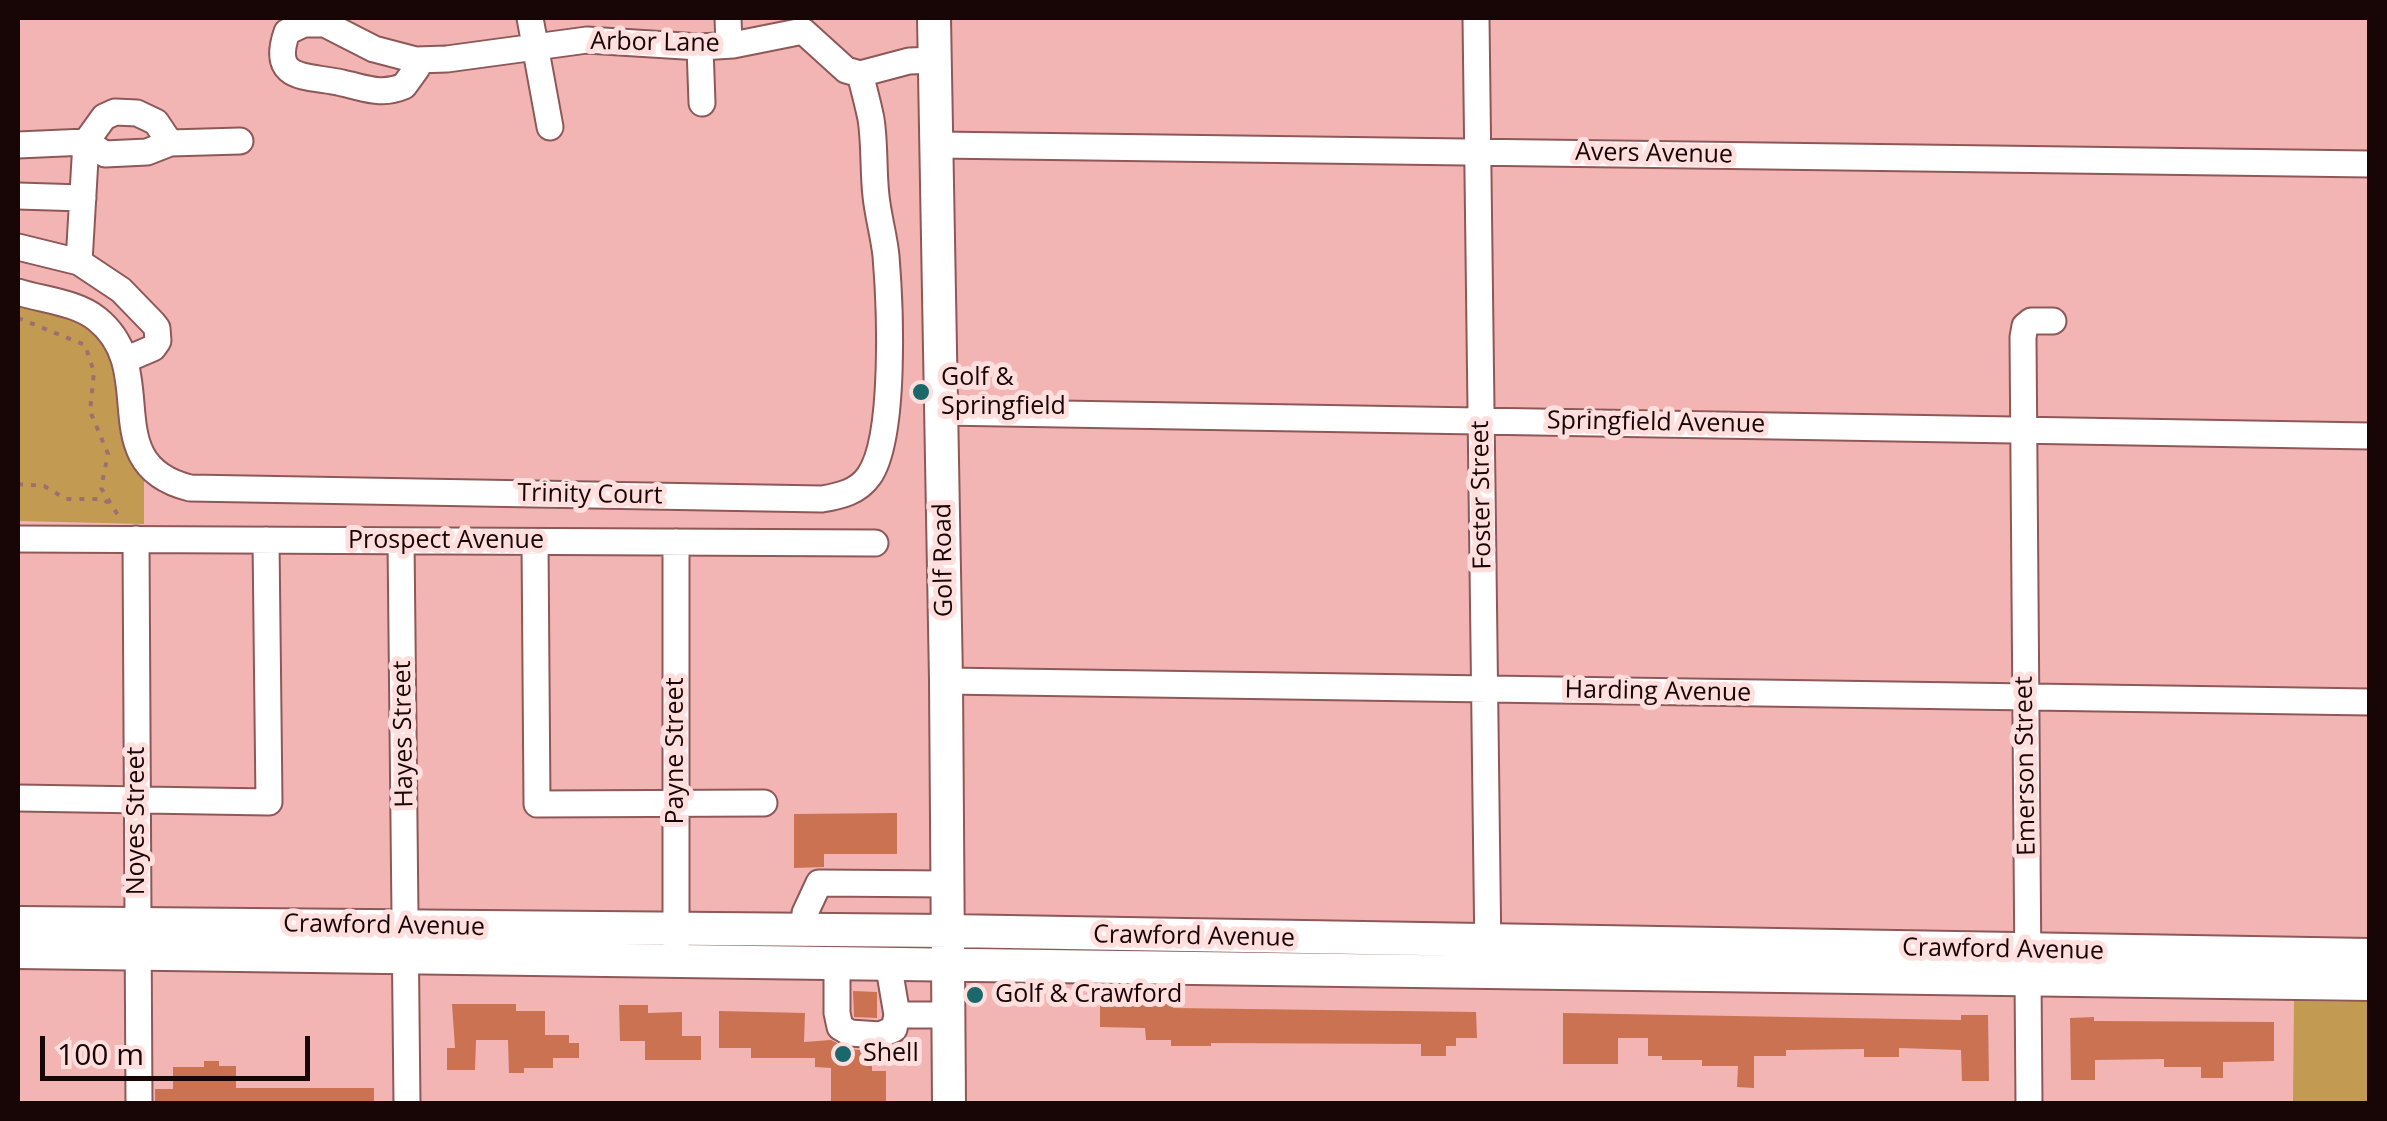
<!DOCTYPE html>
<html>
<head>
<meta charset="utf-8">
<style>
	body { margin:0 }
	#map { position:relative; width:2387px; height:1121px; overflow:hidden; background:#f2b5b3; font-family:"Open Sans",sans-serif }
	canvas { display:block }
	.frame { position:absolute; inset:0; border:20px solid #180506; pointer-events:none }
	.scale { position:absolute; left:40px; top:1036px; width:270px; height:45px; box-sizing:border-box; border:5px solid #180506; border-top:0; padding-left:12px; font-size:30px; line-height:35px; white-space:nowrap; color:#180506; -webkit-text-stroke:8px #ffdfdd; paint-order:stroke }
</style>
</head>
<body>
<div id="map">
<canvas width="2387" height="1121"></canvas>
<div class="frame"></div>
<div class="scale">100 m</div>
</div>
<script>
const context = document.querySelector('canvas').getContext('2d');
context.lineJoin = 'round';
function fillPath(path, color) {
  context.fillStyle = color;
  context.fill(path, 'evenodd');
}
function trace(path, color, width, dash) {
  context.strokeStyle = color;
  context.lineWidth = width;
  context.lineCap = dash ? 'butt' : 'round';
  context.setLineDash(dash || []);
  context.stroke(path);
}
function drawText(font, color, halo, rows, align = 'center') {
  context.font = font + ' "Open Sans",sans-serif';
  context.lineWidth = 10;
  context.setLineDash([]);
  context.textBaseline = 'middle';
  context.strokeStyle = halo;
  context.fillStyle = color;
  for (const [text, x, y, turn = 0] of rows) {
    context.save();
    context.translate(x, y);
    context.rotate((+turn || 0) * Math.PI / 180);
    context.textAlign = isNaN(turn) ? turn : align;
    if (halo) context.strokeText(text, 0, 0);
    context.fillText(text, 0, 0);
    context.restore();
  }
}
fillPath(new Path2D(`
	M18,301L73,316L104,334L144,471V524L18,521Z
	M2294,1001L2369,1002V1103H2293Z`), '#c39a52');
fillPath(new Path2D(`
	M897,813V854H824V867L794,868V814Z
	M853,991L877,992V1018L854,1017Z
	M452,1004H516V1011H545V1035H569V1043H579V1058H553V1068H524V1073H509L508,1040H476L475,1070H447V1048H455Z
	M1100,1004H1173V1008L1476,1012L1477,1038H1456V1046H1446V1056H1421V1044L1211,1043V1046H1171V1040H1146L1145,1028L1100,1027Z
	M619,1005H648V1013L682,1012V1036H701V1060H645V1041H620Z
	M719,1011L805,1013L804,1042L831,1040L848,1049L872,1051V1071H886V1104H831V1068L815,1067V1058H751V1048H719Z
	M1563,1013L1961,1020V1015H1988L1989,1081H1962L1961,1050L1899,1048V1057H1864V1049L1786,1050V1056H1754V1088L1737,1087L1738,1066H1702V1060H1662V1056H1648V1038H1618V1064H1563Z
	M2094,1017V1021L2274,1022V1061L2223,1062V1078H2201V1067H2164V1059L2095,1060V1080H2071L2070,1018Z
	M204,1061H219V1066H236V1088H374V1104H155V1089H173V1067H204Z`), '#ca7252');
const minor = new Path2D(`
	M530,18L550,127
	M728,18L729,45
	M1476,18L1488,957
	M700,47L702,103
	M416,60L417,68L404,86C381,96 366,88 342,83C309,75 269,83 287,32L304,24H325L374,49L416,60L447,59L587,40L700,47L733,45L803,31L846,70L860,74L909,61L937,60
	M18,145L86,142L105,154L147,152L170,143L240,141
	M938,145L2370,164
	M18,196L83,198
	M18,247L79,262L121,290L153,323L157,328L158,341L153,348L125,360
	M79,262L86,142L104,117L115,112L137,113L156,122L170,143
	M18,292C43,300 76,302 97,319C162,371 94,464 190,488L822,499C840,496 858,492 869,476C896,438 890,304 886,256C884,236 878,216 876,196C873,170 875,144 871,119C868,104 864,89 860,74
	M942,412L2370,436
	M18,539L875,543
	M136,539L139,1104
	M401,541L407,1104
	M535,542L537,804L764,803
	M946,681L2370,702
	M18,798L269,802L266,540
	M805,930V913L819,883L948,884
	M676,947V542
	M837,961V1013L840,1027L850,1033L880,1035L894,1029L897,1015H949
	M888,962L897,1015
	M2029,1104L2023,337L2025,326L2031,321H2053`);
const major = new Path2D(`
	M934,18L946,681L949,1104
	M18,923L949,931L2370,955
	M18,952L2370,984`);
trace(minor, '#8d5857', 29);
trace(major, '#8d5857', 36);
trace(new Path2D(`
	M18,318L85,345L94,372L90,411L108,454L101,488L121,520
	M18,484L44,486L66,499H103L108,503`), '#9d706f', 4, [5, 8]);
trace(minor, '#fff', 25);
trace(major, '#fff', 32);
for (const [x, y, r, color] of [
	[921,392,10,"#1a676c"],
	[975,995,10,"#1a676c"],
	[843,1054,10,"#1a676c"]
]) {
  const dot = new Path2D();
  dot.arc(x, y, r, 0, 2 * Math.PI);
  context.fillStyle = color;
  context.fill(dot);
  trace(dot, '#ffdfdd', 4);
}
drawText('25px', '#180506', '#ffdfdd', [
	["Arbor Lane",655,43,1],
	["Avers Avenue",1654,154,1],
	["Springfield Avenue",1656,423,1],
	["Trinity Court",590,495,1],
	["Foster Street",1482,495,-91],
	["Prospect Avenue",446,541],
	["Golf Road",944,560,-91],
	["Harding Avenue",1658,692,1],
	["Hayes Street",404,734,-91],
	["Payne Street",676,751,-90],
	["Emerson Street",2026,766,-91],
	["Noyes Street",137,821,-90],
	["Crawford Avenue",384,926,1],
	["Crawford Avenue",1194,937,1],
	["Crawford Avenue",2003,950,1]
]);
drawText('25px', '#180506', '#ffdfdd', [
	["Golf &",941,378],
	["Springfield",941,407],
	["Golf & Crawford",995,995],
	["Shell",863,1054]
], 'left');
</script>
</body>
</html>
